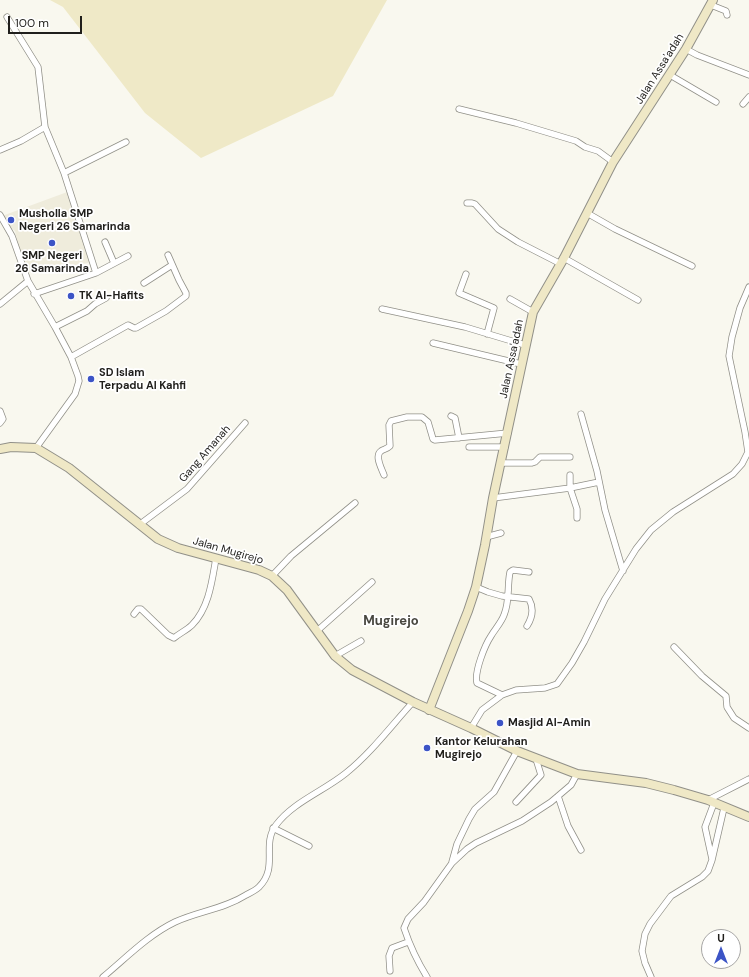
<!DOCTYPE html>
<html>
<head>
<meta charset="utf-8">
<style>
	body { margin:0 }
	#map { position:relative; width:749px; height:977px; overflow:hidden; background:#f9f8ef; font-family:"DM Sans",sans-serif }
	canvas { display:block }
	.north { position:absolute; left:701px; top:929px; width:40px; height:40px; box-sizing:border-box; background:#fff; border:1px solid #a6a5a4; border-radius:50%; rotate:0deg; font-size:11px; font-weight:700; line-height:16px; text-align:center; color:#201f1c }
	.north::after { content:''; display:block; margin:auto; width:14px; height:18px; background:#3c54c6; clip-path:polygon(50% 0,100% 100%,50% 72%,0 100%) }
	.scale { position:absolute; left:8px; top:16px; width:74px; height:18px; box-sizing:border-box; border:2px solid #201f1c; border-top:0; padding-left:5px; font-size:12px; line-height:14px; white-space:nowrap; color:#201f1c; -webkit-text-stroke:3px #fff; paint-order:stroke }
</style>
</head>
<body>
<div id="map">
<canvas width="749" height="977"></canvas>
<div class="north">U</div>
<div class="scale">100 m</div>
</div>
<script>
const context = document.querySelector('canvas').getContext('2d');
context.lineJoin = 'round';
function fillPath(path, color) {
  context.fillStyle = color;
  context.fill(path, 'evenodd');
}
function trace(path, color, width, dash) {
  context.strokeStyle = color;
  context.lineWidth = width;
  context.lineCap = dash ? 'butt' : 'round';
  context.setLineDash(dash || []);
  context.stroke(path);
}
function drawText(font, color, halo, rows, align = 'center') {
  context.font = font + ' "DM Sans",sans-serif';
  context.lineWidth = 3.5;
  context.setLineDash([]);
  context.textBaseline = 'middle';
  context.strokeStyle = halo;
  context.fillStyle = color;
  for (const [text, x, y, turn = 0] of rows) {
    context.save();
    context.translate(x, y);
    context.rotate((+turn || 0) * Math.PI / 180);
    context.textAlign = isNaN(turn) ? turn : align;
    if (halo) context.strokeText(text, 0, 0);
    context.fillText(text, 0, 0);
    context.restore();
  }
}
fillPath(new Path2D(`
	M70,191L92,262L64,268L26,273L23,266L15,231L7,224L2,216Z`), '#efecdc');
fillPath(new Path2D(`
	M50,0H387L333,96L201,158L145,113L63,7Z`), '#efe9c7');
const street = new Path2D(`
	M711,5L726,11L727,15
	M686,49L697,55L749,75
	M670,75L716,102
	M743,104L749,97
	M459,109L516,123L576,141L585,147L598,151L613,162
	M45,127L64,173L126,142
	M0,150L21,141L45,127L38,67L7,17
	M64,173L96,273
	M467,203H472L475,204L498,229L518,242L561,264
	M587,213L615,229L692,266
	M0,215L12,236L28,281L55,327L71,357L78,376L79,381L75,394L36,448
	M105,242L114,263
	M564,258L638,300
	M466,274L459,293L494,308L487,334
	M144,283L172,265
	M34,294L96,273L128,256
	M510,299L533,312
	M0,304L28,281
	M382,309L465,327L525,345
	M55,327L87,311L95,304L106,298
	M433,343L521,364
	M71,357L128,325L134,328H136L166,311L186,296V293L179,280L168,255
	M0,411L3,419L0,423
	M581,414L597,471L605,510L623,571
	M451,416L455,418L459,438
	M469,447H505
	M502,463H532L535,462L540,457H570
	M384,475C382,469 374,456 381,451C384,449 387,449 390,446L389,425L391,421L407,417H422L428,422L433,439L435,440L508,433
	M493,498L570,488V475
	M577,518V509L570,488L599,482
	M139,525L187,489L245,423
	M486,537L501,533
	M272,576L291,556L355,503
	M476,587L488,592L502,596L529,599C534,608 532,618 527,626
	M134,614L138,609H141L168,635L174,638C180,633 187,630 192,625C209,608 212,581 216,558
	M317,631L372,582
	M674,647L702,676L726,696L727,707L734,718L749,728
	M335,656L361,641
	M502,695L477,683C474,672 485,645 491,636C495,629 501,623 504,615C510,601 507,586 510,572L513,570L529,572
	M471,728L482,710L502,695L516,690L545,688L557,684L572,663L584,642L605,599L636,549L651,530L673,512L733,474L742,464L748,452L745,432L729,356L732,337L740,308L749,287
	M558,796L568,826L581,850
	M708,800L749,779
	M516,802L541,775L536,759
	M273,828L309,846
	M712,859L705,827L714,803
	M452,862L457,844L469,819L475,809L494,792L517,751
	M390,971L389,956L392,948L408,942
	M103,977C126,958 148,935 175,922C199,911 224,909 246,895C250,893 256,890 259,887C279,867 261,845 276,825C293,802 324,791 346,773C371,753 391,726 413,702
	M427,977C417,961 410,946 404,928L408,919L424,902L452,863L467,849L476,843L522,821L551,802L571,785L577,774
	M651,977L645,963L642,951L645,934L650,924L671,896L702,877L708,871L712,860L724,808`);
const secondary = new Path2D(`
	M0,449L11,447L36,448L69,468L158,539L178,548L259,570L272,576L287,590L335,656L352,670L413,702L471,728L517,751L577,774L646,783L674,790L708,800L749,817
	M429,710L468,611L476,587L485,545L493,498L533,312L564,258L613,162L686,49L713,0`);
trace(street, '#919088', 7);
trace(secondary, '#919088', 10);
trace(street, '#fff', 5.5);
trace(secondary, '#efe8c6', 8);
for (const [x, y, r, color] of [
	[11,220,4,"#3c54c6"],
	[52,243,4,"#3c54c6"],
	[71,296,4,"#3c54c6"],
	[91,379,4,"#3c54c6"],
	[500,723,4,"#3c54c6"],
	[427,748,4,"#3c54c6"]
]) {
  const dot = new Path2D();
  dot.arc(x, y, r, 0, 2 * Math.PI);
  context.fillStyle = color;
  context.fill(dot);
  trace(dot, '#fff', 1.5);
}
drawText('11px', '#201f1c', '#fff', [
	["Jalan Assa'adah",660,69,-58],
	["Jalan Assa'adah",512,359,-78],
	["Gang Amanah",205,454,-49],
	["Jalan Mugirejo",228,551,16]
]);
drawText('bold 11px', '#201f1c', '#fff', [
	["Musholla SMP",19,214],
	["Negeri 26 Samarinda",19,227],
	["SMP Negeri",52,256,"center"],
	["26 Samarinda",52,269,"center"],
	["TK Al-Hafits",79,296],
	["SD Islam",99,373],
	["Terpadu Al Kahfi",99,386],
	["Masjid Al-Amin",508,723],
	["Kantor Kelurahan",435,742],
	["Mugirejo",435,755]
], 'left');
drawText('bold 13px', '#484740', '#fff', [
	["Mugirejo",391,622]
]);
</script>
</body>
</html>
